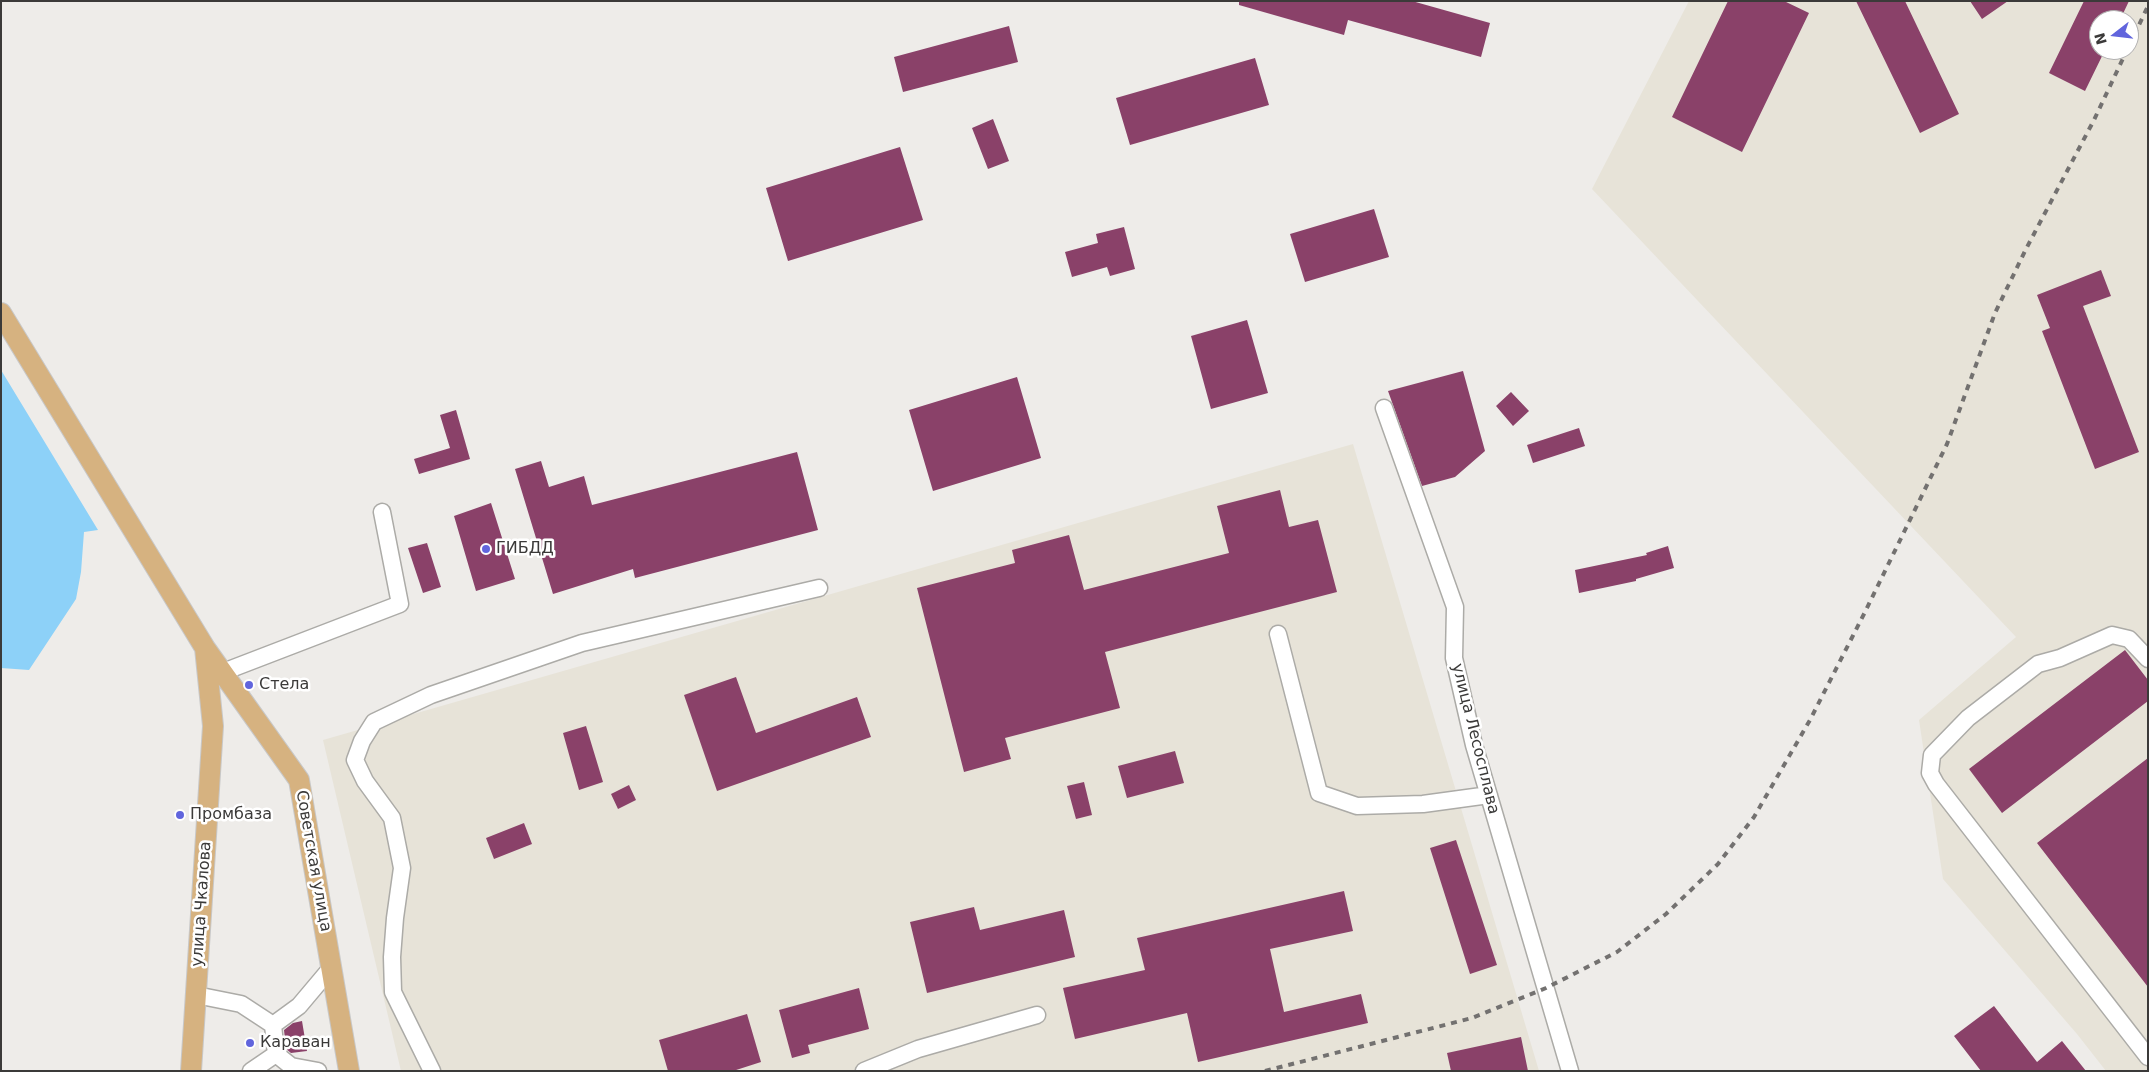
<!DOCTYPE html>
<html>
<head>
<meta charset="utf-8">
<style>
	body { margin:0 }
	#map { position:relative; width:2149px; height:1072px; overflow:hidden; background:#eeece9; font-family:"DejaVu Sans",sans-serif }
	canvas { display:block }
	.frame { position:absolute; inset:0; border:2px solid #3b3a39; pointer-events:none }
	.north { position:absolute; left:2089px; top:10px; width:50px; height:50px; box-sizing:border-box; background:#fff; border:1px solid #b1b0b0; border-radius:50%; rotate:254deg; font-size:14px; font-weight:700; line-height:20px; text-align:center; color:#3b3a39 }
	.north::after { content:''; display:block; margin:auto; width:18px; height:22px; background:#6165dd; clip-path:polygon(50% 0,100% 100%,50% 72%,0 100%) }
</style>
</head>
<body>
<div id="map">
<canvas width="2149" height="1072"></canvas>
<div class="frame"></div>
<div class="north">N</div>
</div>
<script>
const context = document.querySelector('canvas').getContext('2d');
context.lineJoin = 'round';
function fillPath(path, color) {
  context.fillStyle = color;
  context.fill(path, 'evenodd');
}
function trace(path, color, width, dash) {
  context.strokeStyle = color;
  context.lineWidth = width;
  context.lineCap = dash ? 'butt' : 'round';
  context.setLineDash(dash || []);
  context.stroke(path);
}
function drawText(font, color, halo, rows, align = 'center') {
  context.font = font + ' "DejaVu Sans",sans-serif';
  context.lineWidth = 5;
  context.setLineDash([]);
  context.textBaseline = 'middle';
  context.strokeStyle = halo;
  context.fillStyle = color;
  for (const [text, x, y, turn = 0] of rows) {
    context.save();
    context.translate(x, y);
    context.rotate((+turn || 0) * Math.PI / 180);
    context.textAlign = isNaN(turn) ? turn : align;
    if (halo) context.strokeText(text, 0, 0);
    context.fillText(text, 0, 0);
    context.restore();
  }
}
fillPath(new Path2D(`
	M1689,1H2148V1071H2106L2077,1034L1943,879L1919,720L2016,637L1592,189ZM2099,20H2129V50H2099Z
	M1353,444L1539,1071H401L323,740Z`), '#e7e3d8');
fillPath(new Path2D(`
	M1,370L98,530L84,532L81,572L76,599L29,670L1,668Z`), '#8dd1f8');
fillPath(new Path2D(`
	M1239,1H1412L1490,23L1481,57L1348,20L1344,35L1239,5Z
	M1728,1H1784L1809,13L1742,152L1672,117Z
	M1856,1H1905L1959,114L1920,133Z
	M1970,1H2008L1982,19Z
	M2084,1H2129L2120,20H2099V50H2105L2085,91L2049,73Z
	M1009,26L1018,62L903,92L894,57Z
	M1255,58L1269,105L1130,145L1116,98Z
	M993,119L1009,161L988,169L972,128Z
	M900,147L923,220L788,261L766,188Z
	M1374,209L1389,257L1305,282L1290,234Z
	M1124,227L1135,269L1110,276L1107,267L1072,277L1065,252L1098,243L1096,234Z
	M2101,270L2111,296L2083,306L2139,452L2095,469L2042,331L2050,328L2037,295Z
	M1247,320L1268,393L1211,409L1191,336Z
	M1463,371L1485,451L1455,477L1422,486L1388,391Z
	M1017,377L1041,458L933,491L909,410Z
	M1511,392L1529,411L1513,426L1496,406Z
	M456,410L470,459L419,474L414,459L450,448L440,415Z
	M1579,428L1585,446L1533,463L1527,445Z
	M797,452L818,530L635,578L633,569L553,594L515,469L541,461L549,487L584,476L592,505Z
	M1280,490L1289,527L1318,520L1337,592L1105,652L1120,708L1005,738L1011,759L964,772L917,588L1015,563L1012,550L1069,535L1084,590L1229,553L1217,506Z
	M491,503L515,579L476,591L454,516Z
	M427,543L441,587L423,593L408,548Z
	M1668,546L1674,568L1636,579V581L1579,593L1575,570L1647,555L1646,553Z
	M2125,650L2148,680V701L2002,813L1969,769Z
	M736,677L756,733L857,697L871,737L717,791L684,695Z
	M586,726L603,782L579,790L563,733Z
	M1175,751L1184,783L1127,798L1118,766Z
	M2148,758V987L2037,843Z
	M1084,782L1092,815L1076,819L1067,786Z
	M629,785L636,800L618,809L611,794Z
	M524,823L532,844L494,859L486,838Z
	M1456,840L1497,965L1470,974L1430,848Z
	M1344,891L1353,931L1270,949L1284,1012L1361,994L1368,1023L1198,1062L1187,1013L1075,1039L1063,988L1145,970L1137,938Z
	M974,907L980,930L1064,910L1075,957L927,993L910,922Z
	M859,988L869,1029L808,1045L810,1053L792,1058L779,1010Z
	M1994,1006L2037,1062L2062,1041L2086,1071H1981L1954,1036Z
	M747,1014L761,1062L733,1071H668L659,1040Z
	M302,1021L307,1051L291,1053L286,1049L284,1030L293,1023Z
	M1521,1037L1528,1071H1451L1447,1053Z`), '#8a4169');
const minor = new Path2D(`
	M1384,408L1455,607L1454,658L1474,745L1570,1071
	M1278,634L1319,793L1357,806L1423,804L1489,795
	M2148,659L2129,639L2112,635L2060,658L2038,664L1968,718L1932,755L1930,773L1936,784L2148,1057
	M223,672L400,604L382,512
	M196,995L241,1004L273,1025
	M251,1071L276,1054
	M318,1071L291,1066L276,1054L273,1025L299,1006L331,968
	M432,1071L393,992L392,957L395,918L402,868L392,818L365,781L355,760L362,741L374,722L431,695L582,643L819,588
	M864,1071L918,1049L1037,1015`);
const major = new Path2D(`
	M1,313L205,648L299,780L349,1071
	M191,1071L213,726L205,648`);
trace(minor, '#acaba7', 19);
trace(major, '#c8c8c8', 22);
trace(minor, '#fff', 16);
trace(major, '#d6b280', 20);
trace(new Path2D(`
	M2129,46L2148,6
	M1265,1071L1472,1018L1546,988L1617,952L1666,914L1718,864L1754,817L1810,720L1865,612L1947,444L1995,313L2026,249L2094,120L2127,50`), '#737170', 4, [6, 6]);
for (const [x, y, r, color] of [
	[486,549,5,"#6165dd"],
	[249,685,5,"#6165dd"],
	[180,815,5,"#6165dd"],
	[250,1043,5,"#6165dd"]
]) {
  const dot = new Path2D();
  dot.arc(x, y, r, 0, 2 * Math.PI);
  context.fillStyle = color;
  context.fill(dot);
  trace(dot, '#fff', 2);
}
drawText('16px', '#3b3a39', '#fff', [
	["ГИБДД",496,549],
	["Стела",259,685],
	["Промбаза",190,815],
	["Караван",260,1043]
], 'left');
drawText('16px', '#3b3a39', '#fff', [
	["улица Лесосплава",1475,739,76],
	["Советская улица",313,861,80],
	["улица Чкалова",202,904,-86]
]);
</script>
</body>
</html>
